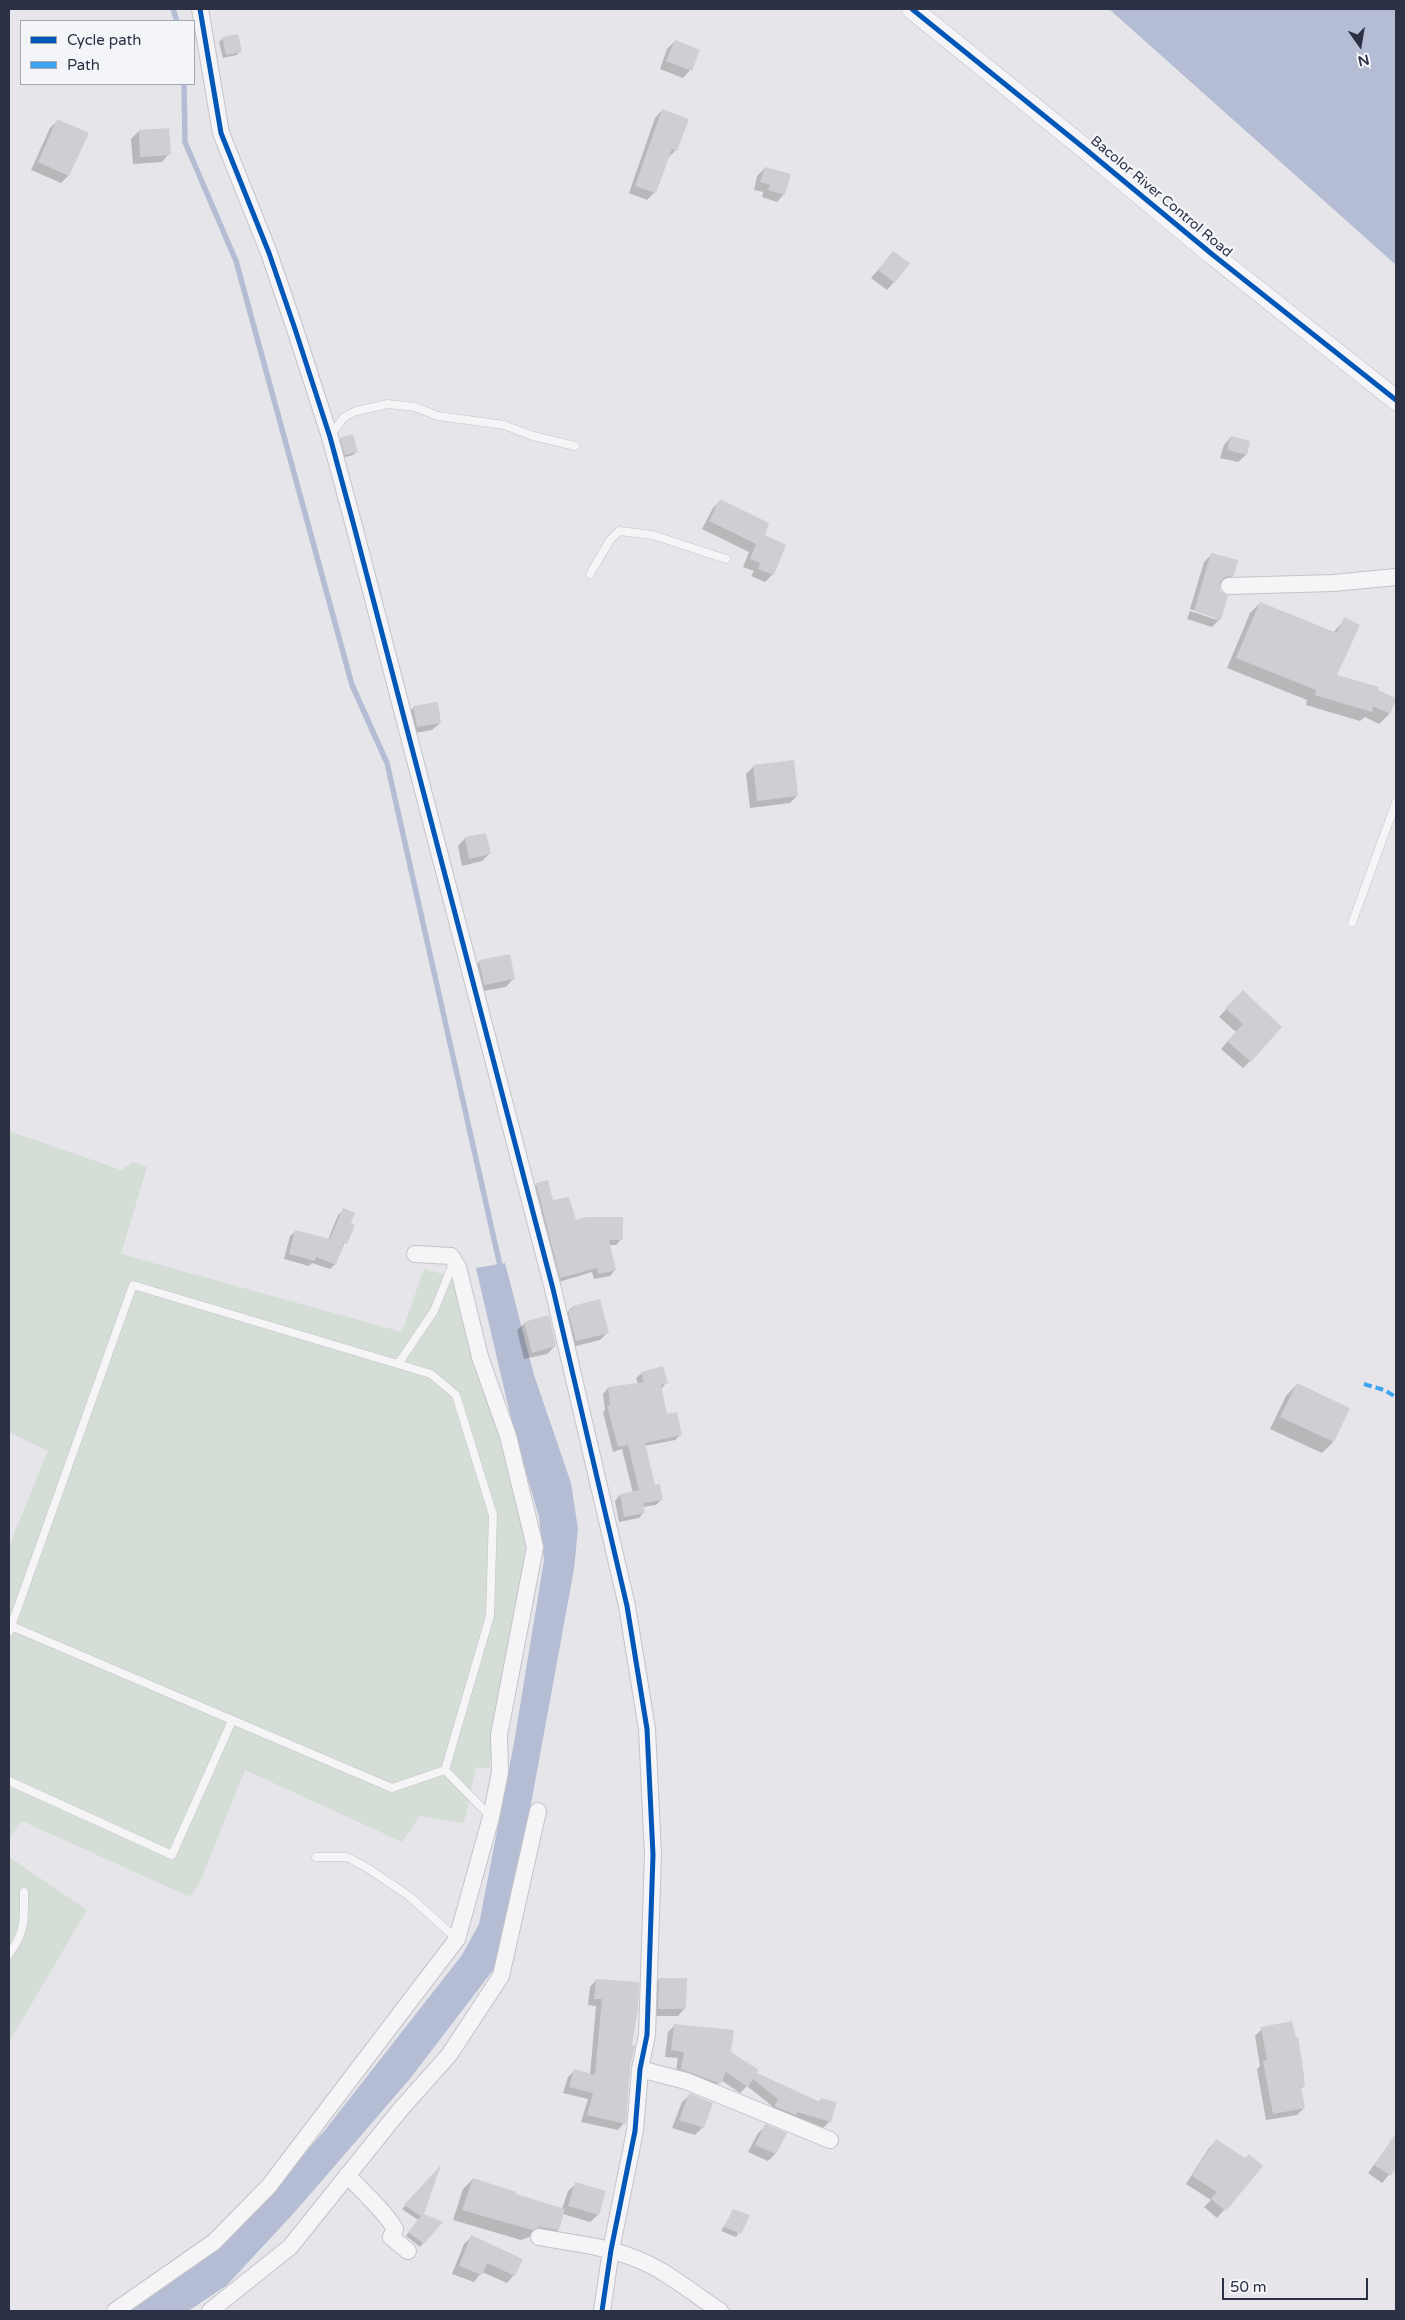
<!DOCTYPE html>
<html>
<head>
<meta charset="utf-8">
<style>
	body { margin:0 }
	#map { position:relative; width:1405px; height:2320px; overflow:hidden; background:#e6e6ea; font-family:"Varela Round",sans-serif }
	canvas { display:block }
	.frame { position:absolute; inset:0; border:10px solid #2c3044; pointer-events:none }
	.legend { position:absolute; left:20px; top:20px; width:175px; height:65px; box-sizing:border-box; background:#f4f5f9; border:1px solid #a4a6b1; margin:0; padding:6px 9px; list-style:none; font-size:15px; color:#2c3044 }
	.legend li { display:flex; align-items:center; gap:10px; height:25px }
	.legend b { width:25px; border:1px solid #a4a6b1 }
	.north { position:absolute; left:1335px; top:20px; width:50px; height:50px; -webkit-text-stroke:4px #f4f5f9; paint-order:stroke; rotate:167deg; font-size:14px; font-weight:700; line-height:20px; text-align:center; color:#2c3044 }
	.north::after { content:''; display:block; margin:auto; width:18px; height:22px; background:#2c3044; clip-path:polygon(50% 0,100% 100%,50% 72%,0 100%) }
	.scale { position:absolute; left:1222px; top:2278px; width:146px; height:22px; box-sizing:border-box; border:2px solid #2c3044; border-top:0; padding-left:6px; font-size:15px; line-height:18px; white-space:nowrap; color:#2c3044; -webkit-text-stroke:4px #f4f5f9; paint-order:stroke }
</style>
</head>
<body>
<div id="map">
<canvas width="1405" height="2320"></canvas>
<div class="frame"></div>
<ul class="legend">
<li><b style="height:6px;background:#0057b8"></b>Cycle path</li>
<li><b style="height:6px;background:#3ea3ec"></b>Path</li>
</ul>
<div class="north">N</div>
<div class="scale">50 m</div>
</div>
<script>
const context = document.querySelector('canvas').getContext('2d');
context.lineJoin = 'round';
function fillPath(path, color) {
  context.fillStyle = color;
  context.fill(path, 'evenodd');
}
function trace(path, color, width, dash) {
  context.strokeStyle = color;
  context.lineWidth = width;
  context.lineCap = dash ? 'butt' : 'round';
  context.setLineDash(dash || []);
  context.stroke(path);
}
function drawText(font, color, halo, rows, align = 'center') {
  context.font = font + ' "Varela Round",sans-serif';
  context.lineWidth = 4.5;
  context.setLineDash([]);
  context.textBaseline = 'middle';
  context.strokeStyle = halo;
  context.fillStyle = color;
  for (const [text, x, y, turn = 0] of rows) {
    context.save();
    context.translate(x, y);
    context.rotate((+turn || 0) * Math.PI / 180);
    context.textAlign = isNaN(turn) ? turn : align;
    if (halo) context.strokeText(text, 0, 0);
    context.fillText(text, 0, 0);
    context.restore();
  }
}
fillPath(new Path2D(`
	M9,1131L121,1170L133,1162L147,1167L121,1254L402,1332L424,1269L454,1277L517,1492L527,1556L489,1769L476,1767L464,1823L420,1816L402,1842L245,1770L200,1882L190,1897L22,1821L9,1839V1546L48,1451L9,1432Z
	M9,1857L87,1910L9,2042Z`), '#d4ddd6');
fillPath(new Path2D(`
	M1109,9H1396V265Z
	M505,1263L534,1375L571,1483L578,1529L574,1569L525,1837L497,1965L409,2080L293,2214L226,2286L188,2311H127L266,2197L325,2130L462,1955L479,1924L514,1743L544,1560L539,1517L513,1427L476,1268Z`), '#b5bdd4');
fillPath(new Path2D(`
	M223,38L240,51L237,55L223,58L219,42Z
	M675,41L690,70L683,78L660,69L667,49Z
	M662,110L676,150L668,158L655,192L647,200L629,193L655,118Z
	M57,121L68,176L61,183L31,170L50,128Z
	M139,131L169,154L162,162L133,164L131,139Z
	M765,168L784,194L777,202L762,197L763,192L754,190L757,176Z
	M893,253L894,282L887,290L871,278Z
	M1231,437L1246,455L1238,462L1220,458L1224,445Z
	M341,439L356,452L353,455L342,458L338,442Z
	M720,501L763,535L773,574L765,582L751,576L754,571L743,567L749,552L702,529L713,508Z
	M1212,554L1233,575L1225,583L1219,584L1220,619L1212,627L1187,619L1190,611L1217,620V617L1190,609L1204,562Z
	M1260,603L1333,633L1345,619L1335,676L1396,700L1389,714L1379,724L1365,717L1360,721L1306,705L1307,700L1227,668L1250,613Z
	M414,707L440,723L432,730L410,734L406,715Z
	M754,766L797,796L790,803L750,808L746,774Z
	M465,838L489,854L482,861L462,866L458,846Z
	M480,961L513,979L506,987L477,992L472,968Z
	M1243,991L1250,1061L1243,1068L1221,1049L1236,1032L1219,1017Z
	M536,1185L575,1221L621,1239L616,1245H609L615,1270L610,1276L594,1279L592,1272L555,1283L531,1190Z
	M344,1210L350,1224L353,1225L335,1264L330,1269L312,1263L309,1266L284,1259L290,1236L296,1231L328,1240L338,1215Z
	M572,1307L607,1333L600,1340L568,1348L565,1315Z
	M525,1323L555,1346L547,1354L524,1359L517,1330Z
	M642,1373L666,1383L661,1389L666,1416L680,1435L675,1440L644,1446L654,1486L661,1500L656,1505L643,1507L644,1512L639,1518L619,1522L615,1501L620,1495L633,1493L622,1449L613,1452L603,1412L605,1410L603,1394L608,1388L638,1384L636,1378Z
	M1297,1384L1333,1442L1322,1453L1270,1429L1286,1396Z
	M659,1979L685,2008L678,2016H651L652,1987Z
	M596,1980L629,2068L624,2123L618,2130L581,2122L588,2099L563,2093L568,2077L574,2071L590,2075L596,2006L588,2005L590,1987Z
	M675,2025L730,2053L755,2074L818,2102L822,2099L830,2121L823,2128L769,2113L772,2106L747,2086L740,2093L721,2080L713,2090L675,2076L678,2058L665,2057L668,2032Z
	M1262,2029L1304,2086L1300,2089L1304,2108L1297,2115L1266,2120L1257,2069L1260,2066L1255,2036Z
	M690,2095L703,2127L695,2135L672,2128L682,2102Z
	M766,2126L775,2154L768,2161L748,2152L758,2133Z
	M1396,2135V2172L1393,2170L1382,2183L1368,2173Z
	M1216,2141L1245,2159L1262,2166L1217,2218L1204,2207L1211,2200L1186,2184L1209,2148Z
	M439,2169L422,2214L441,2223L420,2247L406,2236L418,2220L402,2209Z
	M473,2179L514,2195L562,2209L568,2191L576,2184L604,2192L598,2215L590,2222L563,2214L558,2230L548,2240L529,2237L521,2240L453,2220L463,2189Z
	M734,2210L749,2216L736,2237L721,2231Z
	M471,2237L514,2275L507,2283L482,2272L474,2282L452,2274L464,2244Z`), '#0003');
trace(new Path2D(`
	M173,9L177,21
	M184,84L185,142L236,261L352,685L387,763L501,1270`), '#b5bdd4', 5.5);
fillPath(new Path2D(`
	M238,34L242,52L226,55L222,37Z
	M675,40L700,50L692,71L666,61Z
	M662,109L689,119L677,151L672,149L656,193L635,186Z
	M57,119L89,133L69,176L38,162Z
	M169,128L171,155L140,157L139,130Z
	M765,167L791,174L785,195L768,190L770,185L760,182Z
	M893,251L910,263L895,283L878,270Z
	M353,434L358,452L345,455L340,438Z
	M1231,436L1250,441L1247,455L1227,450Z
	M720,499L769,523L765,535L786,545L774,575L758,569L760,563L750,559L756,544L709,521Z
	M1211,553L1238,560L1234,576L1224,577L1220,582V591L1228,596L1221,620L1194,611Z
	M1260,602L1337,633L1344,617L1360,625L1337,675L1379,687L1378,690L1396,698L1390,714L1373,706L1372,712L1315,695L1316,690L1236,658Z
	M438,702L441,723L417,727L413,706Z
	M794,760L798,796L757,801L753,765Z
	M486,833L491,854L469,859L465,837Z
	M510,954L515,979L484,985L479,960Z
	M1243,990L1282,1027L1251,1062L1227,1041L1243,1024L1225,1008Z
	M548,1180L553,1200L569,1197L576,1220L585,1217H623V1240H609L616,1270L599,1274L597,1268L560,1278L536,1183Z
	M343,1208L355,1213L351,1223L355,1225L347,1244L344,1243L336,1265L316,1257L315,1261L289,1254L295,1230L330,1239Z
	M600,1299L609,1333L576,1341L568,1310L572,1309V1306Z
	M549,1315L556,1346L532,1353L524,1322Z
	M663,1366L668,1383L661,1385L667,1414L677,1412L682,1435L645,1443L655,1485L660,1484L663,1500L643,1503L645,1513L624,1517L620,1494L639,1490L628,1445L618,1447L607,1406L610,1405L608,1387L644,1382L641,1372Z
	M1297,1383L1350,1408L1334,1442L1280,1417Z
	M659,1978H687L686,2009H658Z
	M596,1979L639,1982L638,2009L632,2045H635L630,2068L626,2124L587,2115L593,2093L569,2087L574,2069L595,2075L602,1999H594Z
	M1292,2021L1296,2038L1298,2037L1303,2068L1305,2086L1301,2087L1305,2108L1273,2114L1263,2061L1267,2060L1261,2027Z
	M674,2024L734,2030L731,2052L759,2070L757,2073L820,2102L821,2098L837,2102L831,2122L797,2112L796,2115L774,2106L778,2099L753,2079L748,2087L726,2072L721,2084L681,2069L684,2052L671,2050Z
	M689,2093L713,2103L704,2128L679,2120Z
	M765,2124L787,2133L776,2154L755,2145Z
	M1396,2133V2168L1391,2176L1374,2165Z
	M1216,2139L1245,2158L1249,2154L1263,2166L1226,2211L1211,2199L1217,2192L1192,2176Z
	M441,2165L424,2214L443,2222L424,2244L408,2232L421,2216L404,2205Z
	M473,2178L516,2192V2194L565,2209L559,2230L540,2227L532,2230L462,2210Z
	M575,2182L606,2191L599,2215L568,2206Z
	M733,2209L750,2215L741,2234L724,2227Z
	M471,2235L523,2259L515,2276L487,2263L482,2275L459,2266Z`), '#cecfd2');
const service = new Path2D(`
	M331,435L344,417L356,411L388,404L415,407L438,416L504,425L533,436L575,446
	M590,574L610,540L619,531L653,535L726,559
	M1352,923L1396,802
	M398,1364L434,1311L454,1261
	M9,1625L392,1788L445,1770
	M9,1632L133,1285L431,1374L456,1395L493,1515L490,1616L445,1770
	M445,1770L491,1817
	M9,1781L172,1855L232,1721
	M316,1857H347L369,1869L409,1896L457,1939
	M9,1954C26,1932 24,1919 24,1892`);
const minor = new Path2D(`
	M200,9L221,133L269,253L295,329L330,437L354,526L553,1289L627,1606L647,1729L653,1855L647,2035L640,2069L635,2131L611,2250L602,2311
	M1229,586L1333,583L1396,577
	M640,2069L686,2081L830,2140
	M347,2175C363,2192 384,2210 395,2229L391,2237L408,2251
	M539,2237C571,2243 604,2246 634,2258C665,2269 692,2293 720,2311
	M115,2311L214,2242L269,2186L457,1939L491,1817L500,1772L499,1735L535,1547L508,1436L480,1357L458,1267L451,1256L415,1254
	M210,2311L290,2247L400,2110L449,2055L501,1976L538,1811`);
const tertiary = new Path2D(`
	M912,9L1084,148L1213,255L1396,400`);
trace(service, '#c4c4c8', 9);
trace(minor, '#c4c4c8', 18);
trace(tertiary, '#c4c4c8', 21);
trace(service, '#f5f5f7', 8);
trace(minor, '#f5f5f7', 16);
trace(tertiary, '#f5f5f7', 20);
trace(new Path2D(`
	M1364,1384L1384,1390L1396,1397`), '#3ea3ec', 4, [8, 4]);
trace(new Path2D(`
	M200,9L221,133L269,253L295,329L330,437L354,526L553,1289L627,1606L647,1729L653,1855L647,2035L640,2069L635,2131L611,2250L602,2311
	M912,9L1084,148L1213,255L1396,400`), '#0057b8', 5);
drawText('14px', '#2c3044', '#f4f5f9', [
	["Bacolor River Control Road",1161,197,40]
]);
</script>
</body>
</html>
